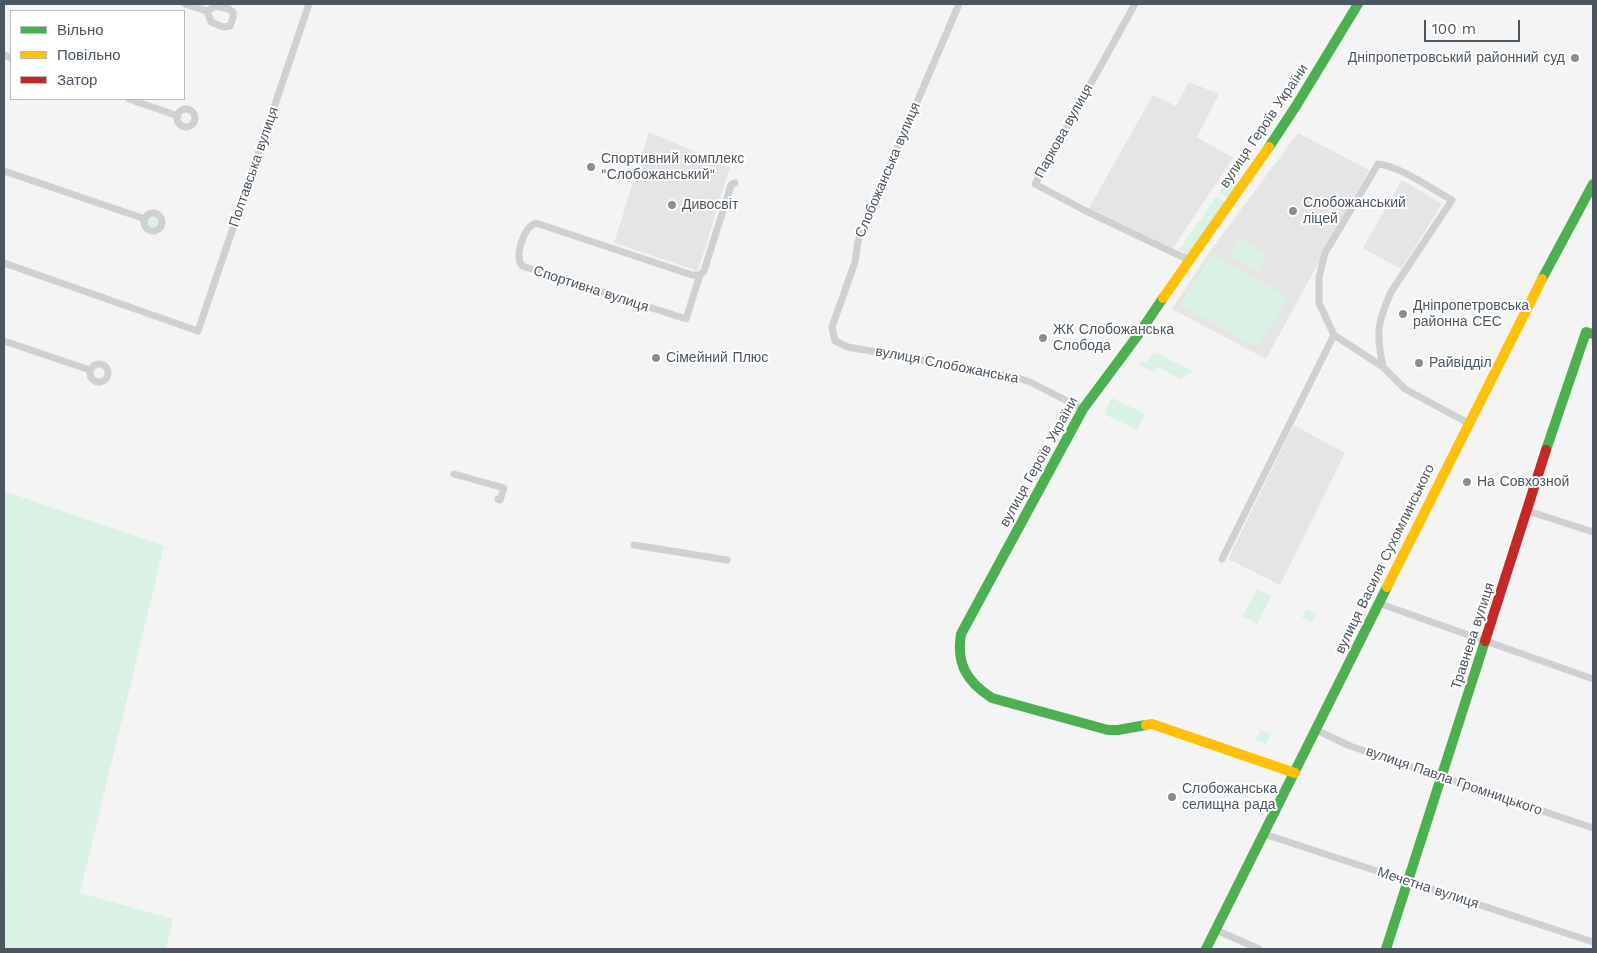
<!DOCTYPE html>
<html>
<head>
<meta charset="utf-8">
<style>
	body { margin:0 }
	#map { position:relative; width:1597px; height:953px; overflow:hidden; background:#f4f4f4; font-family:"Work Sans",sans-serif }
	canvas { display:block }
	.frame { position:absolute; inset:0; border:5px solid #4a5661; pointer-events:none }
	.legend { position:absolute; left:10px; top:10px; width:175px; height:90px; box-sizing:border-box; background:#fff; border:1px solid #b7bbc0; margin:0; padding:6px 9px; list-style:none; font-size:15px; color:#4a5661 }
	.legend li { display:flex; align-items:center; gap:10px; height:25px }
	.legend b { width:25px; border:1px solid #b7bbc0 }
	.scale { position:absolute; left:1424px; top:20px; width:96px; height:22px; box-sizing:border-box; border:2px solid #4a5661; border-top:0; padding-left:6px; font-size:15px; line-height:18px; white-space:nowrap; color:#4a5661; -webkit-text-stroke:4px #fff; paint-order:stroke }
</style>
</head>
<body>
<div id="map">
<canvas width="1597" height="953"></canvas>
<div class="frame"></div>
<ul class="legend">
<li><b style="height:6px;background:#4caf50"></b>Вільно</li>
<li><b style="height:6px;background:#ffc107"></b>Повільно</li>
<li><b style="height:6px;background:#c62828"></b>Затор</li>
</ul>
<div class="scale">100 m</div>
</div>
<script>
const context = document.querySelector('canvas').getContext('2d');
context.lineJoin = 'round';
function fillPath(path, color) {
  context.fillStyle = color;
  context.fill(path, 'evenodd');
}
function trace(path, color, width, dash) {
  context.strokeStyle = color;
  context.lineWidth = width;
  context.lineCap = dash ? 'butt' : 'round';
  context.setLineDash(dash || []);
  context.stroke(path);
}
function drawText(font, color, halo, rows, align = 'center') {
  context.font = font + ' "Work Sans",sans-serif';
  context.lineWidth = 4;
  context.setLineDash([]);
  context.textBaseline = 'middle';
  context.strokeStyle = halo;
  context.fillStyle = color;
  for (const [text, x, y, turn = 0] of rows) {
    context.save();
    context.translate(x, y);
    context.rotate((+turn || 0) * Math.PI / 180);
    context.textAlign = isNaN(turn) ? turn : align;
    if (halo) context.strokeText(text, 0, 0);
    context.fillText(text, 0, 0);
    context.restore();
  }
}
fillPath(new Path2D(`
	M1189,82L1219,94L1197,137L1233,158L1173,248L1089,208L1153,95L1176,106Z
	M649,132L730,167L698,271L614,243Z
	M1298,133L1369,170L1266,359L1172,309L1210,251Z
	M1402,180L1442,204L1401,269L1363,248Z
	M1294,425L1345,453L1280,585L1228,559Z`), '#e6e5e6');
fillPath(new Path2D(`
	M1236,175L1238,187L1227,198L1219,193L1227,180Z
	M1216,197L1226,203L1188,255L1179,250Z
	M144 222a9 9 0 1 1 18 0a9 9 0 1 1-18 0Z
	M1239,238L1268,254L1259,272L1229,256Z
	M1212,253L1288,298L1258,348L1180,305Z
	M1154,352L1194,371L1180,379L1158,367L1152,371L1140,366L1141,361L1146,362Z
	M1112,398L1145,414L1137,430L1104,414Z
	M4,491L164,546L80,893L173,919L166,949H4V887L7,877L4,874Z
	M1257,589L1271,596L1257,624L1243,616Z
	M1306,609L1316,614L1312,622L1302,618Z
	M1261,729L1271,734L1266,744L1256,740Z`), '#d9f2e3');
trace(new Path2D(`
	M185,4L207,11
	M959,4L863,228L858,241L855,262L832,327L835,341L848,347L1015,377L1030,382L1083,409
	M216,6L229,9L233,12V18L230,26L223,27L211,22L207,11Z
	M4,55L11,58
	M129,99L178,116
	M177 118a9 9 0 1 1 18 0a9 9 0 1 1-18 0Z
	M4,171L145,219
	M1035,184L1135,4
	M1035,184L1084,210L1189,260
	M144 222a9 9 0 1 1 18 0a9 9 0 1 1-18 0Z
	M4,263L198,331L309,4
	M700,275L686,319L522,266C514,255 524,227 536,223L692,275H700L704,271L731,185L735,183
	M4,341L90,370
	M90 373a9 9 0 1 1 18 0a9 9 0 1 1-18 0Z
	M1383,367C1376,333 1377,324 1391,292L1452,200C1432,189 1400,166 1378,164L1325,253L1319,277V303L1334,335L1383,367L1405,389L1468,423
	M454,474L504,488L500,500L498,499
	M1528,511L1593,532
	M634,545L727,560
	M1222,559L1334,335
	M1378,603L1593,679
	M1316,730L1350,746L1593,828
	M1264,834L1593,942
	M1216,930L1259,949`), '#ced0d2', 7);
trace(new Path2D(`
	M1269,147L1296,106L1358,4
	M1542,279L1593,184
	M1546,450L1586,332L1593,334
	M1146,725L1118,730H1108L992,698C967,682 956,664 961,634L1083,409L1138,335L1163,298
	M1206,949L1387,587
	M1386,949L1485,641`), '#4caf50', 10);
trace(new Path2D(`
	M1163,298L1269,147
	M1387,587L1542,279
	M1146,725L1152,724L1295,773`), '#ffc107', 10);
trace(new Path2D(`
	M1485,641L1546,450`), '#c62828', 10);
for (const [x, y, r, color] of [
	[1575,58,5,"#868d94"],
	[591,167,5,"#868d94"],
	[672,205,5,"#868d94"],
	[1293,211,5,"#868d94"],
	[1403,314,5,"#868d94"],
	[1043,338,5,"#868d94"],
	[656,358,5,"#868d94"],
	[1419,363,5,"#868d94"],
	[1467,482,5,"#868d94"],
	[1172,797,5,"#868d94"]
]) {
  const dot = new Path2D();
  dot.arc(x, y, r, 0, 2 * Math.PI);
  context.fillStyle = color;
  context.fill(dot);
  trace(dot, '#fff', 2);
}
drawText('14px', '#4a5661', '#fff', [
	["Дніпропетровський районний суд",1565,58,"right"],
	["Спортивний комплекс",601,159],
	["\"Слобожанський\"",601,175],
	["Слобожанський",1303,203],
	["ліцей",1303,219],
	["Дивосвіт",682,205],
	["Дніпропетровська",1413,306],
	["районна СЕС",1413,322],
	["ЖК Слобожанська",1053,330],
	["Слобода",1053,346],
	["Сімейний Плюс",666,358],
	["Райвідділ",1429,363],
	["На Совхозной",1477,482],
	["Слобожанська",1182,789],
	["селищна рада",1182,805]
], 'left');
drawText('14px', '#4a5661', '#fff', [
	["вулиця Героїв України",1264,126,-56],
	["Паркова вулиця",1064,131,-61],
	["Полтавська вулиця",254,167,-71],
	["Слобожанська вулиця",888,170,-67],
	["Спортивна вулиця",591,289,18],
	["вулиця Слобожанська",947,365,11],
	["вулиця Героїв України",1039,462,-61],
	["вулиця Василя Сухомлинського",1385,559,-64],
	["Травнева вулиця",1473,636,-72],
	["вулиця Павла Громницького",1454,781,19],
	["Мечетна вулиця",1428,888,18]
]);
</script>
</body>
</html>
